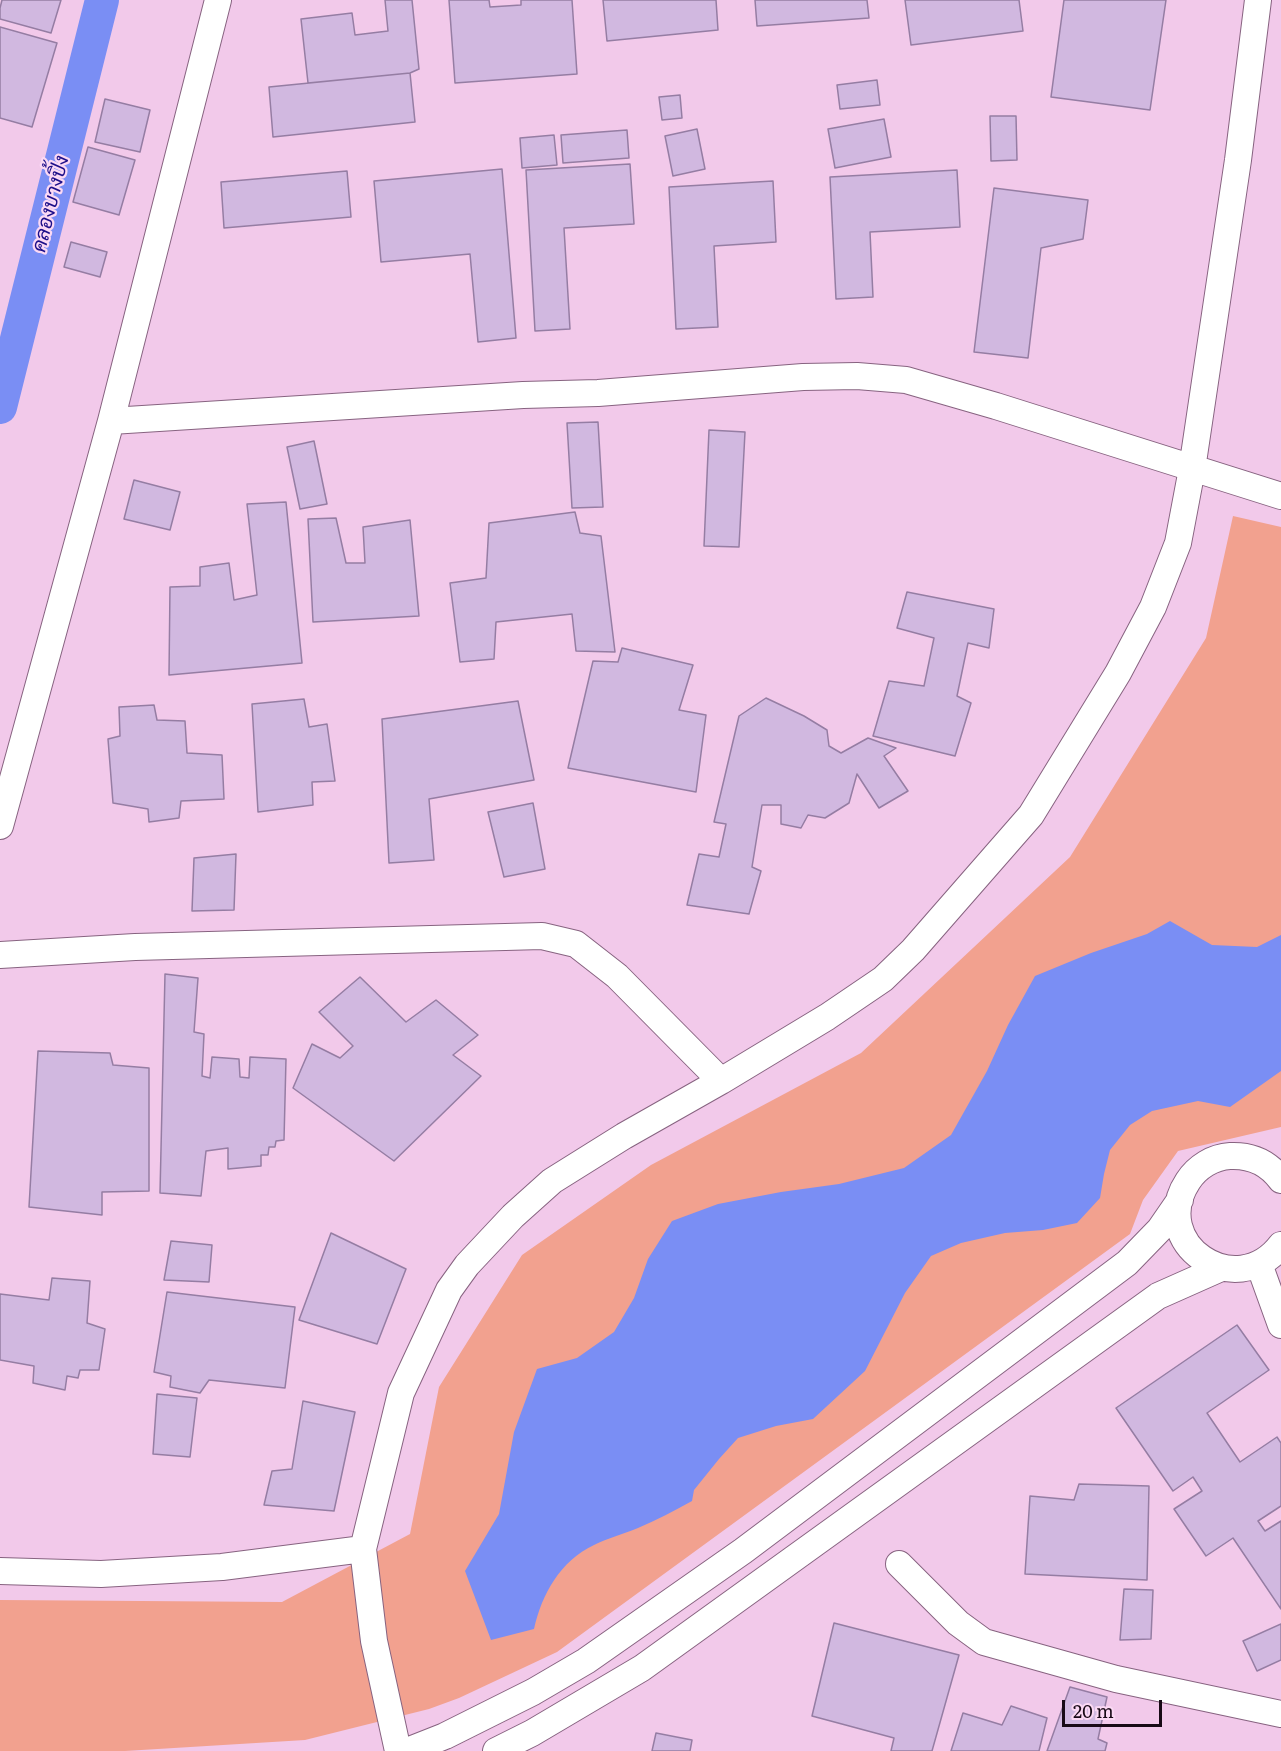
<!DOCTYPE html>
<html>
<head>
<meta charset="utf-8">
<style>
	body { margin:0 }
	#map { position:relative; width:1281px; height:1751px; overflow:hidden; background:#f2c9ea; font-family:Literata,serif }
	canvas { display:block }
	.scale { position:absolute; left:1062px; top:1700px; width:100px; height:27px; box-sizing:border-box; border:3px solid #180a16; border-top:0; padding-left:8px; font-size:18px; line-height:21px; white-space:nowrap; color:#180a16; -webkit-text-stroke:4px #fbd9f4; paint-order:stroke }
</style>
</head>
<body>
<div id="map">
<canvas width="1281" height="1751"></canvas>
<div class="scale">20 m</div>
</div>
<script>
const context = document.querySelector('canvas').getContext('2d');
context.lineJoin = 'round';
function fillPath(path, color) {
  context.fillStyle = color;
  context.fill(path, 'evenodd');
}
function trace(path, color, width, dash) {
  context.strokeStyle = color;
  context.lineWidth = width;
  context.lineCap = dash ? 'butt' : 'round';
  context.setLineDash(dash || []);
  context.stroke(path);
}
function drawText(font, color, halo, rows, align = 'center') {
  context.font = font + ' Literata,Sarabun,serif';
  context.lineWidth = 4.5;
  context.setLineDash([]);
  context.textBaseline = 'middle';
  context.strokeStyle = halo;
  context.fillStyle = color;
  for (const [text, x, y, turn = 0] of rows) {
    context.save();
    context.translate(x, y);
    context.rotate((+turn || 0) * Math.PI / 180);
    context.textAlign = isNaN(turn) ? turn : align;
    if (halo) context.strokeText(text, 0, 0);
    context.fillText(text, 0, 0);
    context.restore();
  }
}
fillPath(new Path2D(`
	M1233,516L1281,527V1127L1178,1151L1143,1200L1130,1234L557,1652L459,1698L429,1709L305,1740L125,1751H0V1600L282,1602L410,1534L439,1387L522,1255L651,1165L861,1053L1070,857L1206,638Z`), '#f2a18f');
fillPath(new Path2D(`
	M1170,921L1212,945L1257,947L1281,935V1071L1230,1107L1198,1101L1152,1111L1130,1125L1110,1150L1104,1174L1100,1198L1077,1223L1043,1230L1005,1233L961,1243L931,1256L905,1293L865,1371L813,1419L776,1426L738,1438L719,1459L694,1490L692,1501C674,1511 657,1520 638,1528C623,1534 608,1538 594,1545C560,1561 542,1594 534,1629L491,1640L465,1571L499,1514L514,1432L537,1369L577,1358L614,1332L634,1298L648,1259L672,1221L718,1204L781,1192L839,1184L904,1168L951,1135L987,1071L1008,1025L1035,976L1091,953L1147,934Z`), '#7a8ef4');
trace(new Path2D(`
	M0,407L102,0`), '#7a8ef4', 34);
const building = new Path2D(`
	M2,0H61L51,33L0,19V8Z
	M385,0H412L419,69L410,73L308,83L301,19L352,13L355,35L388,31Z
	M449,0H489L490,7L521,5V0H572L577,74L455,83Z
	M603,0H716L718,30L607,41Z
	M755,0H867L869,18L757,26Z
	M905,0H1019L1023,31L911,45Z
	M1064,0H1166L1150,110L1051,97Z
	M0,27L57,43L32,127L0,118Z
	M410,73L415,122L273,137L269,87Z
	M877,80L880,105L840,109L837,85Z
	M680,95L682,118L662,120L659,97Z
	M105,99L150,110L140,152L95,142Z
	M990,116H1016L1017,160L991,161Z
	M884,119L891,157L835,168L828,129Z
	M697,129L705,169L673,176L665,136Z
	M627,130L629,158L563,163L561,135Z
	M554,135L557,165L522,168L520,138Z
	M88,147L135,160L119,215L73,202Z
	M630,164L634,224L564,228L570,329L535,331L526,170Z
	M502,169L516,338L478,342L470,254L381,262L374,181Z
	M957,170L960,227L870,232L873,297L836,299L830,177Z
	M347,171L351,217L224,228L221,182Z
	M773,181L776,242L714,246L718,327L676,329L669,187Z
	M994,188L1088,200L1083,239L1041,248L1028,358L974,352Z
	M71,242L107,252L100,277L64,267Z
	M598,422L603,507L572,508L567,423Z
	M709,430L745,432L739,547L704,546Z
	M314,441L327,504L300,509L287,447Z
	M134,480L180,492L170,530L124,519Z
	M286,502L302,663L169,675L170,587L200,586V567L229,563L234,600L257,595L247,504Z
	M575,512L580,533L601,536L615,652L576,651L572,614L496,622L494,659L460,662L450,583L486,578L489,523Z
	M336,518L346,563H365L363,527L410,520L419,616L313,622L308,519Z
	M907,592L994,609L989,648L968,643L957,696L971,703L955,756L873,736L889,681L924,686L934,638L897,628Z
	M622,648L693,665L679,710L706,715L696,792L568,768L593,661L618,662Z
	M766,698L804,716L827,730L829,746L841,753L868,738L896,748L884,756L908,791L879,808L857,774L849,803L825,818L808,815L801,828L781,824V805H762L752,867L761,871L749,914L687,905L699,854L719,857L726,824L714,822L739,716Z
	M304,699L309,727L327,724L335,781L312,782L313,805L258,812L252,704Z
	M518,701L534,780L429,799L434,860L389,863L382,719Z
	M154,705L157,720L185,721L187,753L222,755L224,799L181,801L179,818L149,822L148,809L113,803L108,739L120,736L119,707Z
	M533,803L545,869L504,877L488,812Z
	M236,854L234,910L192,911L194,858Z
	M165,974L198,978L194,1032L204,1034L202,1076L210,1078L212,1057L239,1059L240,1077L249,1078L250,1057L286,1059L284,1140L276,1141L275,1147H269L268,1155H261V1166L228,1169V1148L206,1151L201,1196L160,1193Z
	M360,977L406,1022L436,1000L478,1035L453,1055L481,1076L394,1161L293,1088L312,1044L340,1058L353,1046L319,1012Z
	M38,1051L110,1053L113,1065L149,1068V1191L102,1192V1215L29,1207Z
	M331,1233L406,1269L377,1344L299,1320Z
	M171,1241L212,1245L209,1282L164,1280Z
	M52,1278L90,1281L87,1323L105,1329L99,1370H80L78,1378L67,1376L65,1390L33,1383L34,1366L0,1360V1294L49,1300Z
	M167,1292L295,1307L285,1388L209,1380L200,1393L170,1387L171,1376L154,1372Z
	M1237,1325L1269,1370L1207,1413L1240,1462L1277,1437L1281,1443V1506L1258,1521L1265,1531L1281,1521V1609L1233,1538L1206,1556L1174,1509L1202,1491L1193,1477L1173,1491L1116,1408Z
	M157,1394L197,1398L190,1457L153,1454Z
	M303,1401L355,1412L334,1511L264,1505L272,1471L292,1469Z
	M1079,1484L1149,1486L1147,1580L1025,1574L1030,1496L1074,1500Z
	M1124,1589L1153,1590L1151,1639L1120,1640Z
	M834,1623L959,1655L932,1751H891L894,1738L812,1716Z
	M1281,1624V1660L1257,1671L1243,1641Z
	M1070,1687L1107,1697L1098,1739L1107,1743L1105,1751H1047Z
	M1011,1706L1047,1718L1039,1751H951L963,1713L1002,1725Z
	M656,1733L692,1740L690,1751H652Z`);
fillPath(building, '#d1b8e0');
trace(building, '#957da3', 1.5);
const street = new Path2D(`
	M111,421L523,395L598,393L803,377L857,376L906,380L996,406L1281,496
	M0,826L111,421L218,0
	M0,955L135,947L542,936L576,944L617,976L721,1081
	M1281,1180C1268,1162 1251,1155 1230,1156C1213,1157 1197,1167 1188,1181C1147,1243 1236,1304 1281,1245
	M1259,1264L1281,1325
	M899,1564L958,1623L984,1642L1116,1679L1281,1714
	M0,1571L101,1574L222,1567L363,1549
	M398,1751L374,1641L363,1549L401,1393L449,1290L467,1265L513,1216L552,1181L624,1136L721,1081L827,1017L883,979L913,950L1031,815L1118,673L1153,607L1178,543L1192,469L1238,160L1258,0
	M407,1751L445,1736L533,1692L586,1661L743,1551L1127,1263L1160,1229L1180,1200
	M496,1751L532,1733L642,1668L1158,1296L1221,1268`);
trace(street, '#876380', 28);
trace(street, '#fff', 26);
drawText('italic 20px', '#1d0f89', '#fbd9f4', [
	["คลองบางปิ้ง",51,204,-76]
]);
</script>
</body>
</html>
